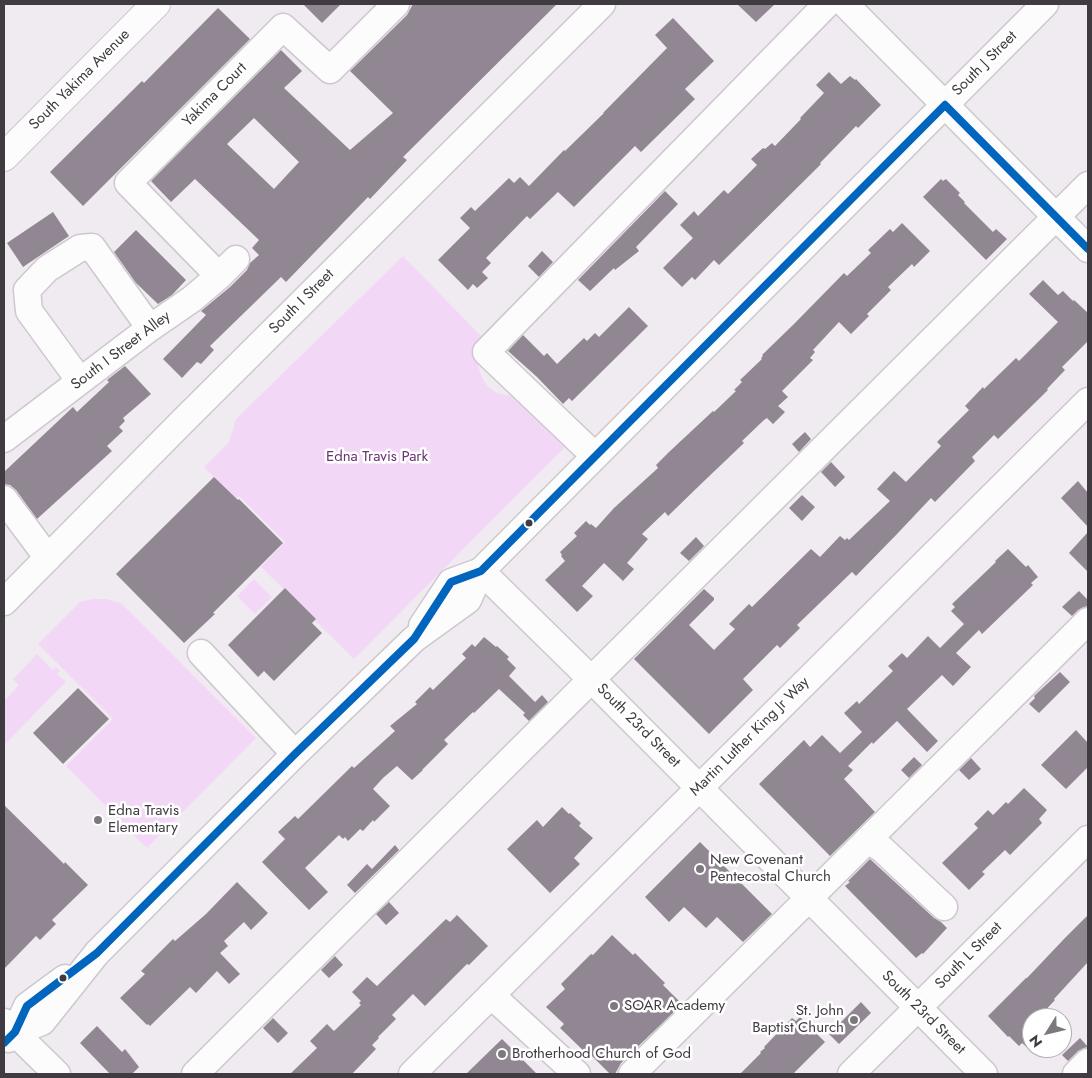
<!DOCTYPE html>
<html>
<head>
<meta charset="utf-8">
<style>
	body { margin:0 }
	#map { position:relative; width:1092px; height:1078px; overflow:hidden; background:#f0eaf1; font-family:Jost,sans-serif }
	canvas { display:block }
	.frame { position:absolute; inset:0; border:5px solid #3f3b40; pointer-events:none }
	.north { position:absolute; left:1022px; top:1008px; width:50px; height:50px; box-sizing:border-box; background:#fff; border:1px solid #b2b1b3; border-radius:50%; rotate:234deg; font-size:14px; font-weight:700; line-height:20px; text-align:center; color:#3f3b40 }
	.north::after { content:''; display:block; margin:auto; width:18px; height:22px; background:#7d787e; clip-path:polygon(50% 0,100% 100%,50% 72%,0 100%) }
</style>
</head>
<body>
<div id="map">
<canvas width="1092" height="1078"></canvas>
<div class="frame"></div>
<div class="north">N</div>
</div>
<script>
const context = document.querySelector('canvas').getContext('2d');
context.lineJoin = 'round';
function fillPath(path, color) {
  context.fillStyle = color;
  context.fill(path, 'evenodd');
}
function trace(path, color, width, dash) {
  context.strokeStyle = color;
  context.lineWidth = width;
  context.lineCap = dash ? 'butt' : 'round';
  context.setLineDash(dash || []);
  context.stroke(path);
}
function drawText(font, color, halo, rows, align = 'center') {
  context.font = font + ' Jost,sans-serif';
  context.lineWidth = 5;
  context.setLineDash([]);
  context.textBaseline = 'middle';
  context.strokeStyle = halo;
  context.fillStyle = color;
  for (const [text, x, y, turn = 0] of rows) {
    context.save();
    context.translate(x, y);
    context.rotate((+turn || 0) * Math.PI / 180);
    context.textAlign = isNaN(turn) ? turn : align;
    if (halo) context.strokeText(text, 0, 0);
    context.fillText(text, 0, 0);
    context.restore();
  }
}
fillPath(new Path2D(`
	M403,256L483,338L475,351C478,368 482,389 501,394C506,396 512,395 517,396L567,445L354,659L261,567L285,542L239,496L236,498L204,467L229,442L236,419Z
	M254,579L272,597L255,614L237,596Z
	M93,599H106L121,603L256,738L147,848L66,766L113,719L38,644L80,602Z
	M37,654L53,670L56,667L60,671L57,674L66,682L4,745V701L19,685L13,679Z`), '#f2d8f6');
fillPath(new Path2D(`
	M303,4H341L322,23Z
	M413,4H557L403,157L407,160L370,199L368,197L286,282L281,277L210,346L214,350L201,364L197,362L182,378L163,359L206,315L201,311L230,287L247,270L250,263L259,255L252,248L259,240L195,179L171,202L151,181L281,50L302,71L284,88L350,150L393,113L350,71L407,15ZM254,118L299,162L274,189L227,144Z
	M737,4H775L756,22Z
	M218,8L250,39L83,206L50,172L142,81L144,83Z
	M673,18L714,61L685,89L695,99L641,152L635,146L574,207L558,192L530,219L527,216L486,258L491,263L482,272L488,278L477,288L473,284L468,290L438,260L470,228L460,218L471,207L475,211L509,178L514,183L520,177L529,186L564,150L565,151L604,113H603L667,48L655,35Z
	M829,72L841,84L850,76L855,80L856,79L881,105L858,128L856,126L820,163L821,164L810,175L719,265L714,260L695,280L692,277L682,287L663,268L693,238L680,225L694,211L698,216L724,190L728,194L757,165L751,159L763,148L765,149L772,143L775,146L801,119L800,118L824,93L816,85Z
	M941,179L943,181L946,179L960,193L958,195L965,202L964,203L993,232L996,229L1007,239L986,260L923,197Z
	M665,191L678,204L636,247L639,251L615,270L614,268L590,291L578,280Z
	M53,212L69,236L23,267L7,243Z
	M902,223L930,251L914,267L912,264L888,287L891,290L867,314L869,316L851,334L839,322L813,350L815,352L810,358L813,360L782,391L788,397L778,406L785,412L773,424L767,418L764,420L742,441L744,443L702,483L668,516L665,512L642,534L648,539L627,563L634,569L623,581L604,563L582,586L593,596L577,612L545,580L565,561L561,556L562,555L560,552L577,536L574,533L586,521L590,525L591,524L596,528L614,508L658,468L656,465L669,452L713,411L714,412L736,391L734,390L742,382L740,380L762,359L761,358L763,356L762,355L794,324L844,273L847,276L871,253L868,250L890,229L893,232Z
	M136,230L186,280L172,295L158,304L136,283L114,252Z
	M542,251L553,262L539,277L528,266Z
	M1043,280L1058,295L1063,291L1073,301L1074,300L1088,313V341L1062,367L1065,370L1047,389L1048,390L998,439L994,435L972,457L975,461L935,502L931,498L897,534L856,576L852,572L797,625L800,628L780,648L777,645L743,679L753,690L709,734L634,659L704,589L714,598V600L689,625L714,650L735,629L729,624L749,604L752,607L811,549L820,557L840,536L845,540L847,538L849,540L890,501L877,489L894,471L906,482L941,446L937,442L969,410L965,406L983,387L984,389L1016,358L1019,361L1058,322L1029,294Z
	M629,307L648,326L572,401L569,398L563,404L537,377L508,351L523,335L544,356L547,353L557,364L584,338L587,341L595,333L599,337Z
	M125,366L151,394L123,418L125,421L119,427L123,431L107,446L112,451L37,519L16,490L10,485L4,484V472L73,407L77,412L109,382L107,380Z
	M805,432L811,439L799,452L792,444Z
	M831,462L845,477L835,487L821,472Z
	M214,477L238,500L239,499L283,543L213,613L215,614L184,643L116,574Z
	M1078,481L1088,493V527L1061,498Z
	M802,495L815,507L802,521L789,508Z
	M1088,532V572L1069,553Z
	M696,537L704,546L689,561L680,553Z
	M1008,549L1026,567L1028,565L1038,577L1031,583L1033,585L982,634L979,630L956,653L971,667L953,686L942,675L907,709L938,741L927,752L897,721L873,744L872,742L848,766L853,770L844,779L875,812L830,856L759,784L804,740L810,747L822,735L840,753L862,732L844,713L857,701L859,704L893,671L888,666L902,653L907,658L928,636L940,648L964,624L951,611L955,607L952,604L996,562L995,561Z
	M285,588L316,619L312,623L322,633L274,681L264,671L258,677L228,645Z
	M1079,591L1088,600V606L1084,607L1078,610L1072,616L1062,607Z
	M484,637L496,647L497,646L509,657L507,659L516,668L509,676L535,702L542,695L548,702L529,721L523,715L525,713L499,689L474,713L473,712L444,740L448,744L422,770H423L412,780L397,766L383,778L373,789L390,806L374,822L373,820L363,831L360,829L348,841L345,837L343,839L339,835L305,868L328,892L309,910L262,862L285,839L278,832L295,816L298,819L352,766L354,768L395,731L390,726L417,704L415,702L430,687L433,690L466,658L462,654L472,644L475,647Z
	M1060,672L1070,682L1039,713L1029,704L1035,698L1034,696Z
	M78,688L109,719L63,764L33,733Z
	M1076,730L1088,743V767L1066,789L1041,765Z
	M914,757L922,765L909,778L901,770Z
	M971,758L981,769L969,780L959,770Z
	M1024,788L1047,810L1039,819L1042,823L1010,855L1005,850L982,872L985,874L969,890L942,863L978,828L974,824L988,810L993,815L1006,802L1008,804Z
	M4,805L64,864L65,862L88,885L52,920L56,924L40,940L36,936L4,969Z
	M562,807L569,814L570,813L581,823L579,826L593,838L574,858L580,864L550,893L507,849L537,820L543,827Z
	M700,842L772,914L743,942L717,917L706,928L684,907L669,922L645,897Z
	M395,845L399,850L355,893L347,885L367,864L372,869Z
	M870,859L934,918L941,922L947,928L923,954L922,953L916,958L845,886L850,882L848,881Z
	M237,882L268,913L251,930L244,922L224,941L228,946L220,953L240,974L229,984L217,971L196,993L190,987L150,1026L148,1024L147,1025L120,998L145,974L141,971L173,939L175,941L206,914Z
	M389,902L399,913L386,925L376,914Z
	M457,915L488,946L469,965L467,964L425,1006L413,994L392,1015L396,1019L378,1037L379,1038L372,1045L376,1049L352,1074H290L317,1048L310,1041L327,1024L334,1031L361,1005L359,1003L361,1001L352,992L367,977L377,986L446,919L450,922Z
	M1088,915V962L1054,999L1055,1000L1038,1018H1032V1052L1022,1043L1019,1046L1009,1036L1008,1037L988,1016L1026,978H1027L1064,939Z
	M612,935L633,955L635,953L665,983L663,985L682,1004L621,1063L615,1074H610L592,1056L591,1058L560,1028L564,1024L546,1007L565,989L561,984L591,954L593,955Z
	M335,956L343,965L329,978L321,970Z
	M861,1002L871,1013L839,1044L829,1034Z
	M800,1017L825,1042L793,1074H740L761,1053L760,1052L765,1048L764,1047L792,1018L796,1021Z
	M273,1018L288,1033L278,1043L263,1028Z
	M97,1026L122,1052L125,1049L139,1067L132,1074H110L80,1043Z
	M1080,1038L1088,1047L1084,1048L1078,1051L1068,1061L1062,1055Z
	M502,1039L537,1074H466Z`), '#918792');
const minor = new Path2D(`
	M845,4L1088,249
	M219,276L128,183L283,27L330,70L396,4
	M80,381L29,311L27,290L47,269L80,248L92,247L150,328
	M4,439L150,328L192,299L219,276L236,259
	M595,456L486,352L827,4
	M4,499L48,558
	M481,571L591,679L984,1074
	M4,602L180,424L602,4
	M422,626L451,582L481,571
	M201,653L295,754
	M868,840L882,849L944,907
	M491,995L577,1074
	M4,1022L57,1074
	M15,1032L42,1022L97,953L295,754L414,639L468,600L481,571L1045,4
	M8,1039L15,1032L27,1006L65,978
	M195,1074L1088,185
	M412,1074L1088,401
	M632,1074L1088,621
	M851,1074L1088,839
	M1076,1074L1088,1062`);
const major = new Path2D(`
	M4,157L156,4`);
trace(minor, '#cdc8ce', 29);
trace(major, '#cdc8ce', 30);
trace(minor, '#fdfcfd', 26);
trace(major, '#fdfcfd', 28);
trace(new Path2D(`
	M945,105L1088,249
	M4,1043L15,1032L27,1006L97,953L295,754L414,639L451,582L481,571L945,105`), '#0065bd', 8);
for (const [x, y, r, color] of [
	[529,523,4.5,"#3f3b40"],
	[98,820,5,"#7d787e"],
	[700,869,5,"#7d787e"],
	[63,978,4.5,"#3f3b40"],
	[614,1006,5,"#7d787e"],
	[854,1020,5,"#7d787e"],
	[502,1054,5,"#7d787e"]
]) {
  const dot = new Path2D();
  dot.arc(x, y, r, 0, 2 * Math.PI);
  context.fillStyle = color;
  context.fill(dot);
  trace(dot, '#fff', 2);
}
drawText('15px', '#3f3b40', '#fff', [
	["South J Street",985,64,-45],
	["South Yakima Avenue",80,80,-45],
	["Yakima Court",215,95,-45],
	["South I Street",302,302,-45],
	["South I Street Alley",121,351,-37],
	["South 23rd Street",638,726,45],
	["Martin Luther King Jr Way",750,737,-45],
	["South L Street",969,956,-45],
	["South 23rd Street",923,1013,45]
]);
drawText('15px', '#6a3373', '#fff', [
	["Edna Travis Park",377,457]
]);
drawText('15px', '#3f3b40', '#fff', [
	["Edna Travis",108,811],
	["Elementary",108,828],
	["New Covenant",710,860],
	["Pentecostal Church",710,877],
	["SOAR Academy",624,1006],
	["St. John",844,1011,"right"],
	["Baptist Church",844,1028,"right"],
	["Brotherhood Church of God",512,1054]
], 'left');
</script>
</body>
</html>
